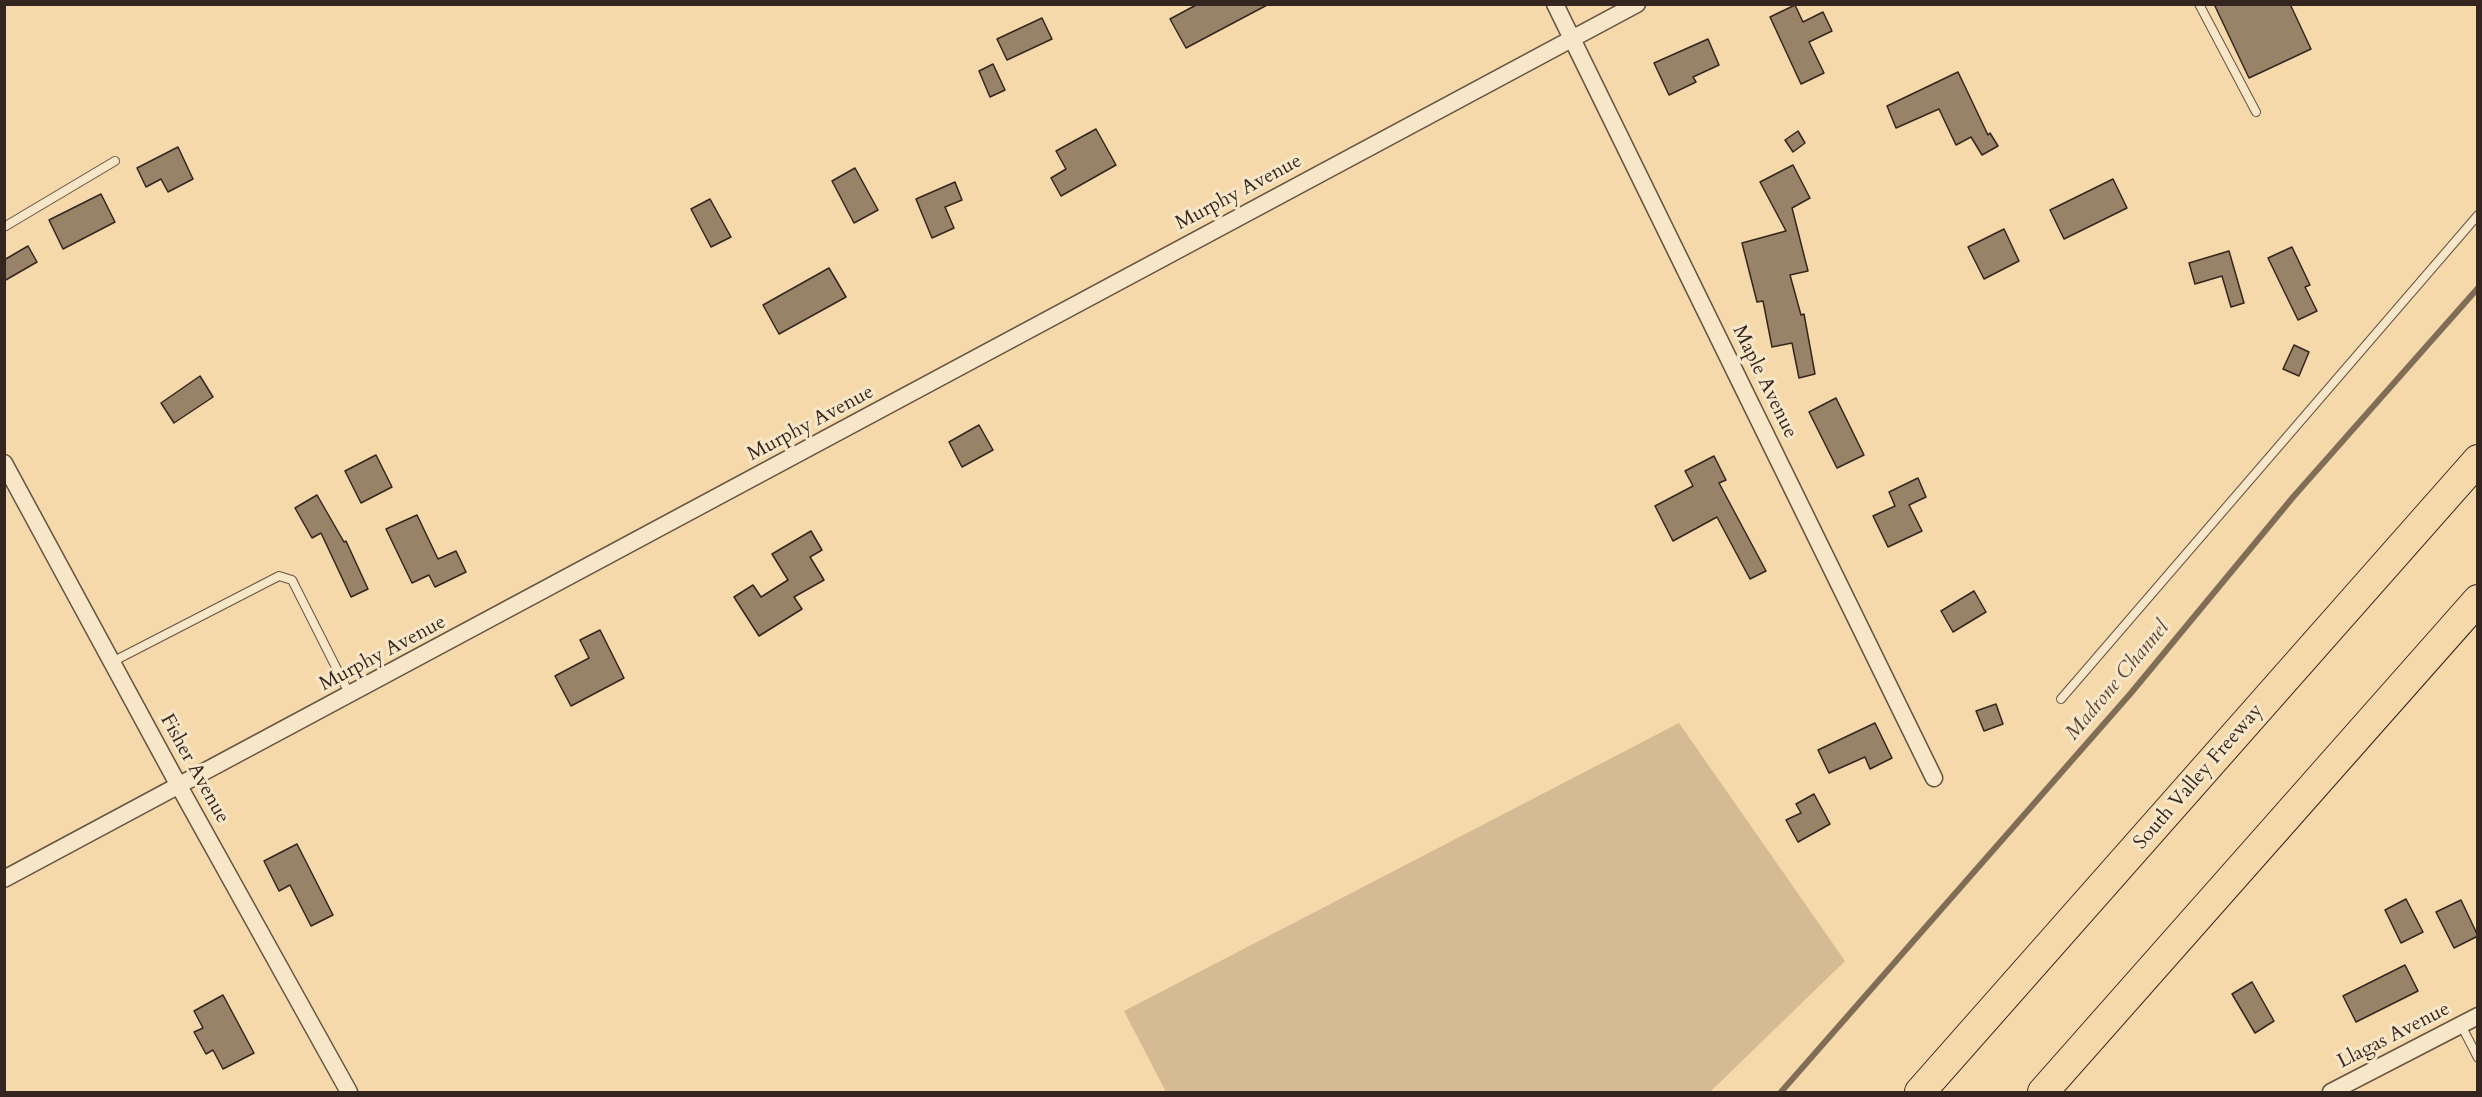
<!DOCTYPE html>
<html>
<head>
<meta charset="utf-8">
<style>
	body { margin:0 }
	#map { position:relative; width:2482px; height:1097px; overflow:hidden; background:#f5d9ab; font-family:Cardo,serif }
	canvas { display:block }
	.frame { position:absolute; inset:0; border:6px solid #34261f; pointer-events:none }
</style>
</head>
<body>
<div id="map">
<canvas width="2482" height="1097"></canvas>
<div class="frame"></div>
</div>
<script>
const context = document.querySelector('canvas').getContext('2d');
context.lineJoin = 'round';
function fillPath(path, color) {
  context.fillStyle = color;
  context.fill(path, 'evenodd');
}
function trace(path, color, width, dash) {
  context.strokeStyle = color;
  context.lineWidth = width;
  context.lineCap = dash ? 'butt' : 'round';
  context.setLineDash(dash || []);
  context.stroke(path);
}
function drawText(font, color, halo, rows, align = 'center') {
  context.font = font + ' Cardo,serif';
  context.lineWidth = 6;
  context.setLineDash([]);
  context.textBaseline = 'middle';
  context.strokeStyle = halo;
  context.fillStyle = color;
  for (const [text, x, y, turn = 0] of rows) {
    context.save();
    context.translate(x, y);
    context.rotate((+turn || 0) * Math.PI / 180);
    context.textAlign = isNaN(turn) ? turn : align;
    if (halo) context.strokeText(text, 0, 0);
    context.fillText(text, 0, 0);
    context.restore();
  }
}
fillPath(new Path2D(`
	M1679,723L1845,961L1710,1092H1166L1124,1011Z`), '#d4bb93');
trace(new Path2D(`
	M1781,1092L2131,693L2294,496L2478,288`), '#806d56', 6);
const building = new Path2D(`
	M1198,4H1269L1186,48L1170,19Z
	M2214,4H2290L2311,49L2249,78Z
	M1795,5L1803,22L1823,12L1832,31L1809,42L1824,73L1801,84L1770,17Z
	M1042,18L1052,39L1007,60L997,39Z
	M1708,39L1719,65L1693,77L1696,82L1669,95L1654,63Z
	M993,64L1005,90L990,97L979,71Z
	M1958,72L1988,135L1990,133L1998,146L1982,155L1971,137L1956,145L1939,109L1896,128L1887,106Z
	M1096,129L1116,165L1061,196L1051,178L1066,169L1056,151Z
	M1798,131L1805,143L1793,152L1785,140Z
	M178,147L193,179L168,192L161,179L146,187L137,168Z
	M1793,165L1810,198L1792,208L1808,271L1790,275L1801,315L1804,314L1815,374L1799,378L1792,343L1772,347L1763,301L1757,302L1742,243L1786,231L1760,182Z
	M855,168L878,210L854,223L832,181Z
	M2113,179L2127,208L2064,239L2050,210Z
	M955,182L962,200L945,207L954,228L932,238L916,199Z
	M101,194L115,222L63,249L49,220Z
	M710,199L731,237L711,247L691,209Z
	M2004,229L2019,261L1984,279L1968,247Z
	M28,246L37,262L4,281V260Z
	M2292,247L2310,285L2305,287L2317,311L2298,320L2268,258Z
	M2229,251L2244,303L2231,307L2222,276L2195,284L2189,263Z
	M829,268L846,297L779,334L763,305Z
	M2294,345L2309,352L2299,376L2283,369Z
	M200,376L213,397L174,423L161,403Z
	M1836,398L1864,455L1837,468L1809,412Z
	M979,425L993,450L962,467L949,442Z
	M376,455L392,487L361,503L345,471Z
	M1714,456L1726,480L1719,483L1766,571L1750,579L1717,517L1673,541L1655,506L1693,486L1685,471Z
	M1918,478L1926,497L1909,505L1922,531L1888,547L1873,516L1895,506L1889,492Z
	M317,495L344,542L346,541L368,589L351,597L321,533L312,538L295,508Z
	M417,515L438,559L456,551L466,572L435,587L429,575L412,583L386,529Z
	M811,531L822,550L810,557L824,580L794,597L802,609L759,636L734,597L753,585L761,597L788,580L772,554Z
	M1974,591L1986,612L1953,632L1941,611Z
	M600,630L624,678L571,706L555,676L589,658L580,640Z
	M1996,704L2003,724L1984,731L1976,711Z
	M1875,723L1892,758L1870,769L1865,757L1829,773L1818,750Z
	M1814,794L1830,824L1798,842L1786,820L1801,813L1796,804Z
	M297,844L333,915L311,926L290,885L279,891L264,861Z
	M2406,899L2423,932L2401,943L2385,910Z
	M2461,900L2478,936L2454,948L2436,912Z
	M2405,965L2418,991L2356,1022L2343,996Z
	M2252,982L2274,1021L2255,1033L2232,994Z
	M223,995L254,1053L223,1069L213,1050L206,1054L194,1032L203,1028L194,1011Z`);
fillPath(building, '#988368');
trace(building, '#34261f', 1.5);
const lane = new Path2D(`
	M2199,4L2256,112
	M4,227L115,161
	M112,662L279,576L292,580L350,695
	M2061,699L2478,215
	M2461,1025L2478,1058`);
const street = new Path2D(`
	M1555,4L1934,778
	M4,463L179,786L349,1092
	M4,879L1637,4
	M2331,1092L2478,1016`);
const highway = new Path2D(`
	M1920,1092L2478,460
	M2043,1092L2478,600`);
trace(lane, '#645342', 10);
trace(street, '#645342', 19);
trace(highway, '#34261f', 32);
trace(lane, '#f8e6c8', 8);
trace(street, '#f8e6c8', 16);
trace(highway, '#f5d9ab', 30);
drawText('20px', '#34261f', '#f8e6c8', [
	["Murphy Avenue",1239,193,-28],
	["Maple Avenue",1764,382,64],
	["Murphy Avenue",811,424,-28],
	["Murphy Avenue",383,654,-28],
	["Fisher Avenue",194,769,61],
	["South Valley Freeway",2199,777,-49],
	["Llagas Avenue",2394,1036,-27]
]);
drawText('italic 21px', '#5a493b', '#f8e6c8', [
	["Madrone Channel",2118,681,-50]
]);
</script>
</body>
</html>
